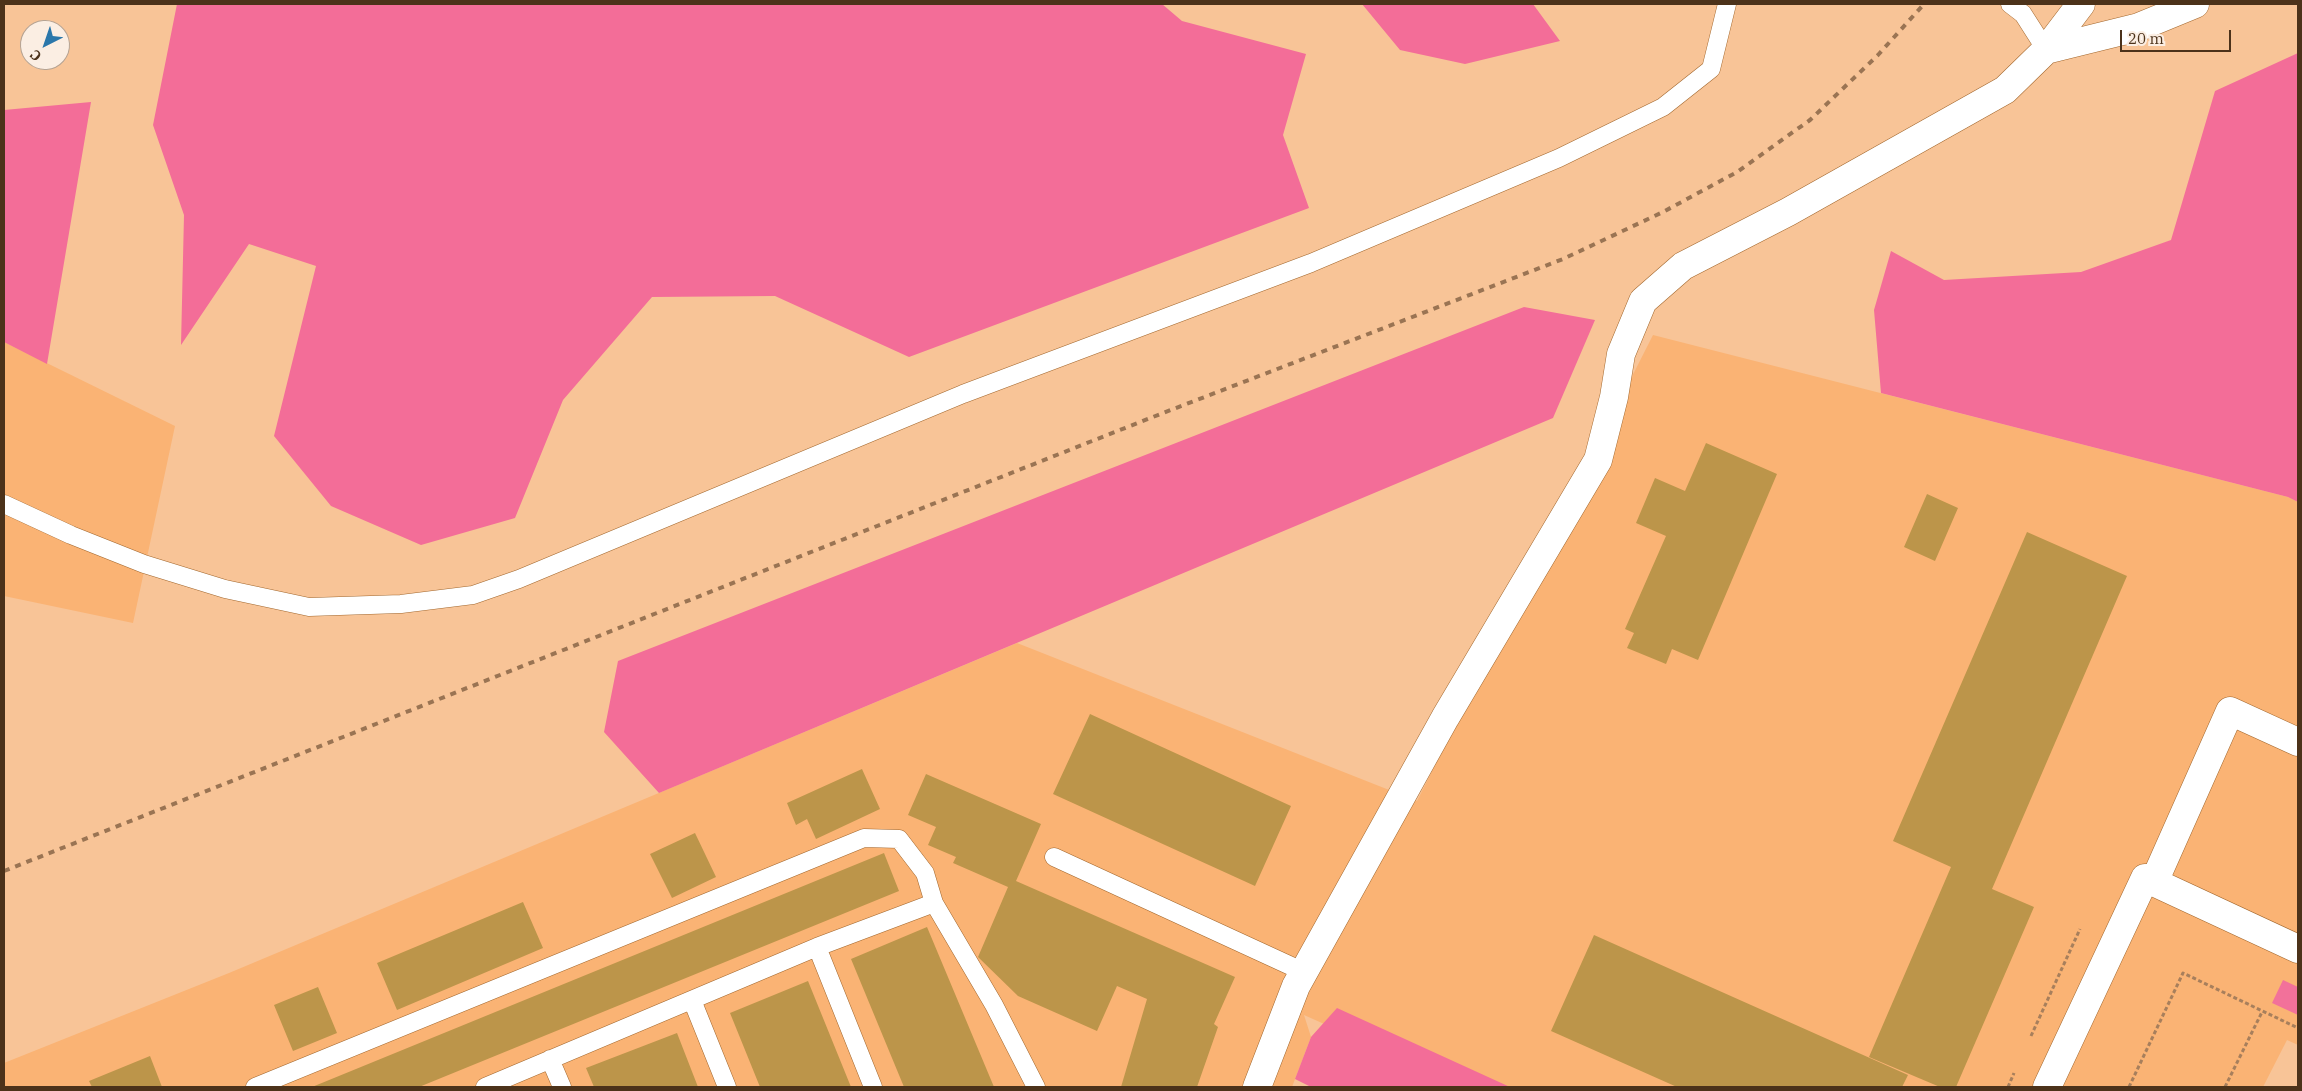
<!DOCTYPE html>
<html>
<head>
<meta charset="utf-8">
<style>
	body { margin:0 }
	#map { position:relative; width:2302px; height:1091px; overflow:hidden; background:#f8c497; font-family:"IBM Plex Serif",serif }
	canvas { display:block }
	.frame { position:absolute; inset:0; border:5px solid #4c321a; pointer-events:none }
	.north { position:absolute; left:20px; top:20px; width:50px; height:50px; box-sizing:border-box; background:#fbeee3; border:1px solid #b5a393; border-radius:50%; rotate:221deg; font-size:14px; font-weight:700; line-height:20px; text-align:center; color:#4c321a }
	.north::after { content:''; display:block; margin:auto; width:18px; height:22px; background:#2b77aa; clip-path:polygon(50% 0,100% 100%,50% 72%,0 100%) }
	.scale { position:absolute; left:2120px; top:30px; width:111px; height:22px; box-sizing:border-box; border:2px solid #4c321a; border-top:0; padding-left:6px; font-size:15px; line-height:18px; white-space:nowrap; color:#4c321a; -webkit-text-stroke:4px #fbeee3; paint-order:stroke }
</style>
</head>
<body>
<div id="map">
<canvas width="2302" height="1091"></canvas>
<div class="frame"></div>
<div class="north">С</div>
<div class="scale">20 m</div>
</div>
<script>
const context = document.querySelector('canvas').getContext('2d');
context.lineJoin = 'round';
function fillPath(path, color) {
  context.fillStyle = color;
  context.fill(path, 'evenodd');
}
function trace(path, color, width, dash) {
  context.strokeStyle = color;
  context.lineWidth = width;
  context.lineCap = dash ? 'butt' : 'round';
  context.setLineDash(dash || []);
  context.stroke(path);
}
fillPath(new Path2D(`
	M1653,335L2288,497L2298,502V1045L2287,1040L2263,1087H1466L1304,1015L1311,1037L1292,1087H4V1063L229,973L1017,643L1417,801Z
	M4,342L175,426L133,623L4,596Z`), '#fab374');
fillPath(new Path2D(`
	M2283,980L2298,987V1015L2272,1003Z`), '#f2719a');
fillPath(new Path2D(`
	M177,4H1162L1182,21L1306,54L1283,135L1309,208L909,357L775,296L652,297L563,400L515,518L421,545L331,506L274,436L316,266L249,244L181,345L184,215L153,125Z
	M1362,4H1533L1560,41L1465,64L1400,50Z
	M2298,53V502L2288,497L1881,393L1874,310L1891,251L1944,280L2081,272L2171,240L2215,91Z
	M91,102L47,364L4,342V110Z
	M1524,307L1595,320L1553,418L659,793L604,732L618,661Z
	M1337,1008L1510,1087H1311L1295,1079L1311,1037Z`), '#f36d98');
fillPath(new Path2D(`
	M1706,443L1777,474L1698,660L1672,649L1666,664L1627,648L1634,633L1625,629L1666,536L1636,523L1655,478L1685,491Z
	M1927,494L1958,508L1935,561L1904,547Z
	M2027,532L2127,576L1992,889L2034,907L1956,1087H1940L1869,1057L1951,867L1893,841Z
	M1090,714L1291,806L1255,886L1053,794Z
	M862,769L880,809L816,839L807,819L796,825L787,803Z
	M926,774L1041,824L1016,881L1235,977L1214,1024L1218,1027L1197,1087H1121L1147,999L1117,986L1097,1031L1018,996L978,957L1008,887L953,863L956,857L928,845L936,827L908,815Z
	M695,833L716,877L672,898L650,854Z
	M884,853L899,891L419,1087H312Z
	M523,902L543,948L397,1010L377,963Z
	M927,927L994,1087H904L851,959Z
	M1594,935L1908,1075L1902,1087H1677L1551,1031Z
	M808,981L851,1087H760L730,1013Z
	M318,987L337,1033L293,1051L274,1005Z
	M677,1033L698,1087H594L586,1068Z
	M150,1056L162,1087H92L89,1081Z`), '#bc954a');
const service = new Path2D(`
	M2010,4L2023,14L2046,50
	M4,504L71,535L144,564L225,589L309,607L401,604L473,595L519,579L963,394L1311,263L1559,158L1663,107L1711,69L1727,4
	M1054,857L1304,972
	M817,947L934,903L994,1005L1036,1087
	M692,1000L727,1087
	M550,1059L562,1087
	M255,1087L864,838L899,839L925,873L934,903
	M485,1087L817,947L873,1087`);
const minor = new Path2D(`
	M2046,50L2139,27L2195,4
	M2154,882L2230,711L2298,742
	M1257,1087L1296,986L1445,718L1598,460L1614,397L1621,354L1643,301L1683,266L1788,212L2005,90L2046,50L2081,4
	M2047,1087L2145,878L2298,949`);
trace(service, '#a2672d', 19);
trace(minor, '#a2672d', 29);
trace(new Path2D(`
	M2031,1036L2080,929
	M2008,1087L2014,1073
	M2129,1087L2183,973L2298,1028
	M2225,1087L2262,1012`), '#a77f5c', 3, [4, 2.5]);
trace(service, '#fff', 18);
trace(minor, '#fff', 28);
trace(new Path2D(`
	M4,871L1163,413L1563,259L1663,212L1737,172L1810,120L1878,55L1924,4`), '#9a7453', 4, [6, 6]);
</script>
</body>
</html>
